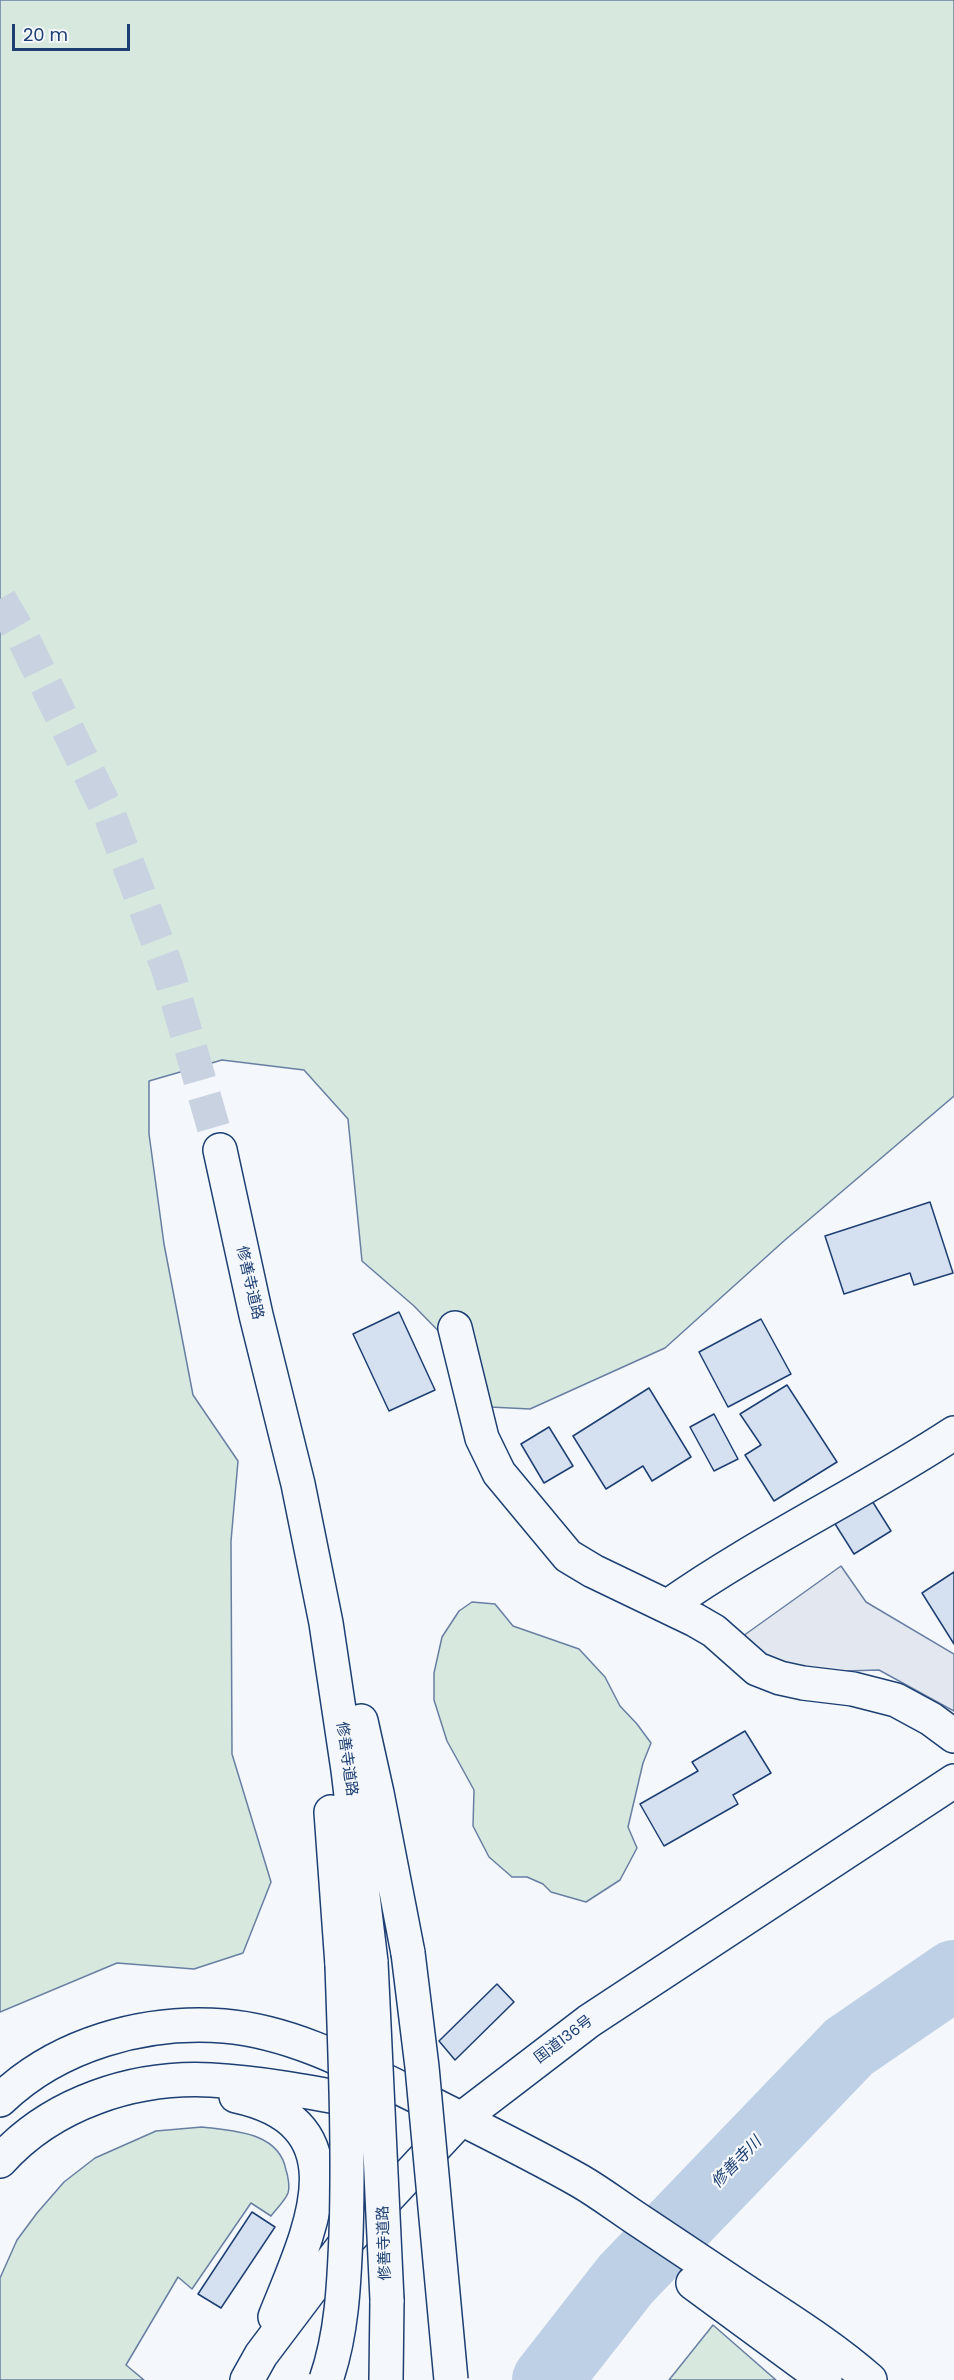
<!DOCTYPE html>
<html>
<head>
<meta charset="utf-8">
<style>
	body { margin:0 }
	#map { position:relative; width:954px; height:2380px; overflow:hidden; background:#f4f7fb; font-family:Poppins,sans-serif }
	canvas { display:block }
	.scale { position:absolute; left:12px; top:24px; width:118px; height:27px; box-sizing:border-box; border:3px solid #1d3f73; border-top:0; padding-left:8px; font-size:18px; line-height:21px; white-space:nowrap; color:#1d3f73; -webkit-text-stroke:4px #f4f7fb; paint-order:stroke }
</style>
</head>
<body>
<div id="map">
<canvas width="954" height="2380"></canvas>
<div class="scale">20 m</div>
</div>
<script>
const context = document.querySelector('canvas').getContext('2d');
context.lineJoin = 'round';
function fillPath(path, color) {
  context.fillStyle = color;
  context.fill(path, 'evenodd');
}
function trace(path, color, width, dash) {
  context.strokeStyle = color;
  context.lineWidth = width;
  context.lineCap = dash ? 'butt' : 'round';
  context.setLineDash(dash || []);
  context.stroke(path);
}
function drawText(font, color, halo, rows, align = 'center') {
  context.font = font + ' Poppins,"Noto Sans JP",sans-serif';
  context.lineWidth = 4.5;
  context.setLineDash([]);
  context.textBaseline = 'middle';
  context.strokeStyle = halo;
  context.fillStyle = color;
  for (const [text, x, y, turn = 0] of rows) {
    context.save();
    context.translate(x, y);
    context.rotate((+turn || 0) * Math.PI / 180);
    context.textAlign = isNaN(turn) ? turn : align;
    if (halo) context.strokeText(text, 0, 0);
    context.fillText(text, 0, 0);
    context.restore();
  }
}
const green = new Path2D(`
	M0,0H954V1096L785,1240L665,1348L530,1409L490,1407L457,1350L414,1306L362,1261L348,1119L304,1070L222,1060L149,1081V1134L164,1244L193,1395L238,1461L231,1541L232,1754L271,1882L243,1953L194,1969L117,1963L0,2012Z
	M472,1602L495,1604L513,1626L579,1649L605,1677L620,1706L637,1724L651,1743L643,1763L628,1827L637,1848L620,1880L586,1902L551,1892L543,1884L527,1877H512L489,1857L473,1826L474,1790L447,1741L434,1700V1673L442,1637L459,1611Z
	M202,2127C234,2131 279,2132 286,2170C288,2176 290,2187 288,2193C285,2201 276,2209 271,2216L251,2203L192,2289L178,2277L126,2365L144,2380H0V2278L17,2240L37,2213L64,2182L95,2158L156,2131Z
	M713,2325L776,2380H669Z`);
fillPath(green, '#d7e8df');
trace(green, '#687fa3', 1.5);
const parking = new Path2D(`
	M841,1566L866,1602L954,1654V1711L879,1670L811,1672L768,1663L743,1636Z`);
fillPath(parking, '#e3e8f0');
trace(parking, '#687fa3', 1.5);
trace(new Path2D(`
	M547,2380L626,2279L849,2047L954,1975`), '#bed0e5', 70);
const building = new Path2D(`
	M930,1202L953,1273L914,1285L910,1273L844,1294L825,1236Z
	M399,1312L435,1390L389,1411L353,1334Z
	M761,1319L791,1374L728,1407L699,1352Z
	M787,1385L837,1462L774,1501L745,1455L761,1445L740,1414Z
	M649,1388L691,1457L652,1481L643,1466L606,1489L573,1436Z
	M714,1414L738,1459L714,1471L690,1427Z
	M549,1427L573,1466L544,1483L521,1444Z
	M869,1496L891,1531L854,1554L832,1519Z
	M954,1572V1644L922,1593Z
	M745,1731L771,1773L733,1795L738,1804L664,1846L640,1804L698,1771L692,1762Z
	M497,1984L514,2002L455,2060L439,2041Z
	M252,2212L275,2227L221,2308L198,2294Z`);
fillPath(building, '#d5e0f0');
trace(building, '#1d3f73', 1.5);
trace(new Path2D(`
	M0,599L24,640L110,816L168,970L220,1150`), '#c9d2e0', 33, [33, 16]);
const minor = new Path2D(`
	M455,1328L482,1438L499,1473L568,1556L593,1571L695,1620L714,1631L757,1669L780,1678L803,1683L853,1689L896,1700L931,1719L954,1736
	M668,1606C759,1542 861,1494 954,1433`);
const highway = new Path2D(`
	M220,1150L256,1315L298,1484L326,1623L348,1770L371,1962
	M361,1721L377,1793L408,1953
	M331,1812L342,1965
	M236,2096C365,2124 308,2234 275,2317
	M0,2100C58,2044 144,2020 224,2026C295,2032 359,2068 422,2099C475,2126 529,2152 580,2181C599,2192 616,2205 634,2217C667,2239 700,2261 733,2283C779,2314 828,2343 870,2380
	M0,2161C52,2103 134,2076 211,2080C266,2083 320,2094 374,2104
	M693,2283L825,2380
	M247,2380L261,2355L347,2241L461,2119L589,2021L954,1781
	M386,2380L387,2300`);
trace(minor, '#1d3f73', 36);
trace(highway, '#1d3f73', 36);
trace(minor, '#f4f7fb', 33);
trace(highway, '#f4f7fb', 33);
const highwayBridge = new Path2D(`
	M408,1953L422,2067L451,2380
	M371,1962L387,2300
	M326,2380C342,2334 344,2284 346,2235C349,2146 345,2055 342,1965`);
trace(highwayBridge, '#1d3f73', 36, []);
trace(highwayBridge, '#f4f7fb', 33);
drawText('15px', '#1d3f73', '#f4f7fb', [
	["修善寺道路",249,1283,77],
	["修善寺道路",346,1759,82],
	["国道136号",564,2040,-37],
	["修善寺道路",385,2243,-92]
]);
drawText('italic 16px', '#1d3f73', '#f4f7fb', [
	["修善寺川",737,2163,-46]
]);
</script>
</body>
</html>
